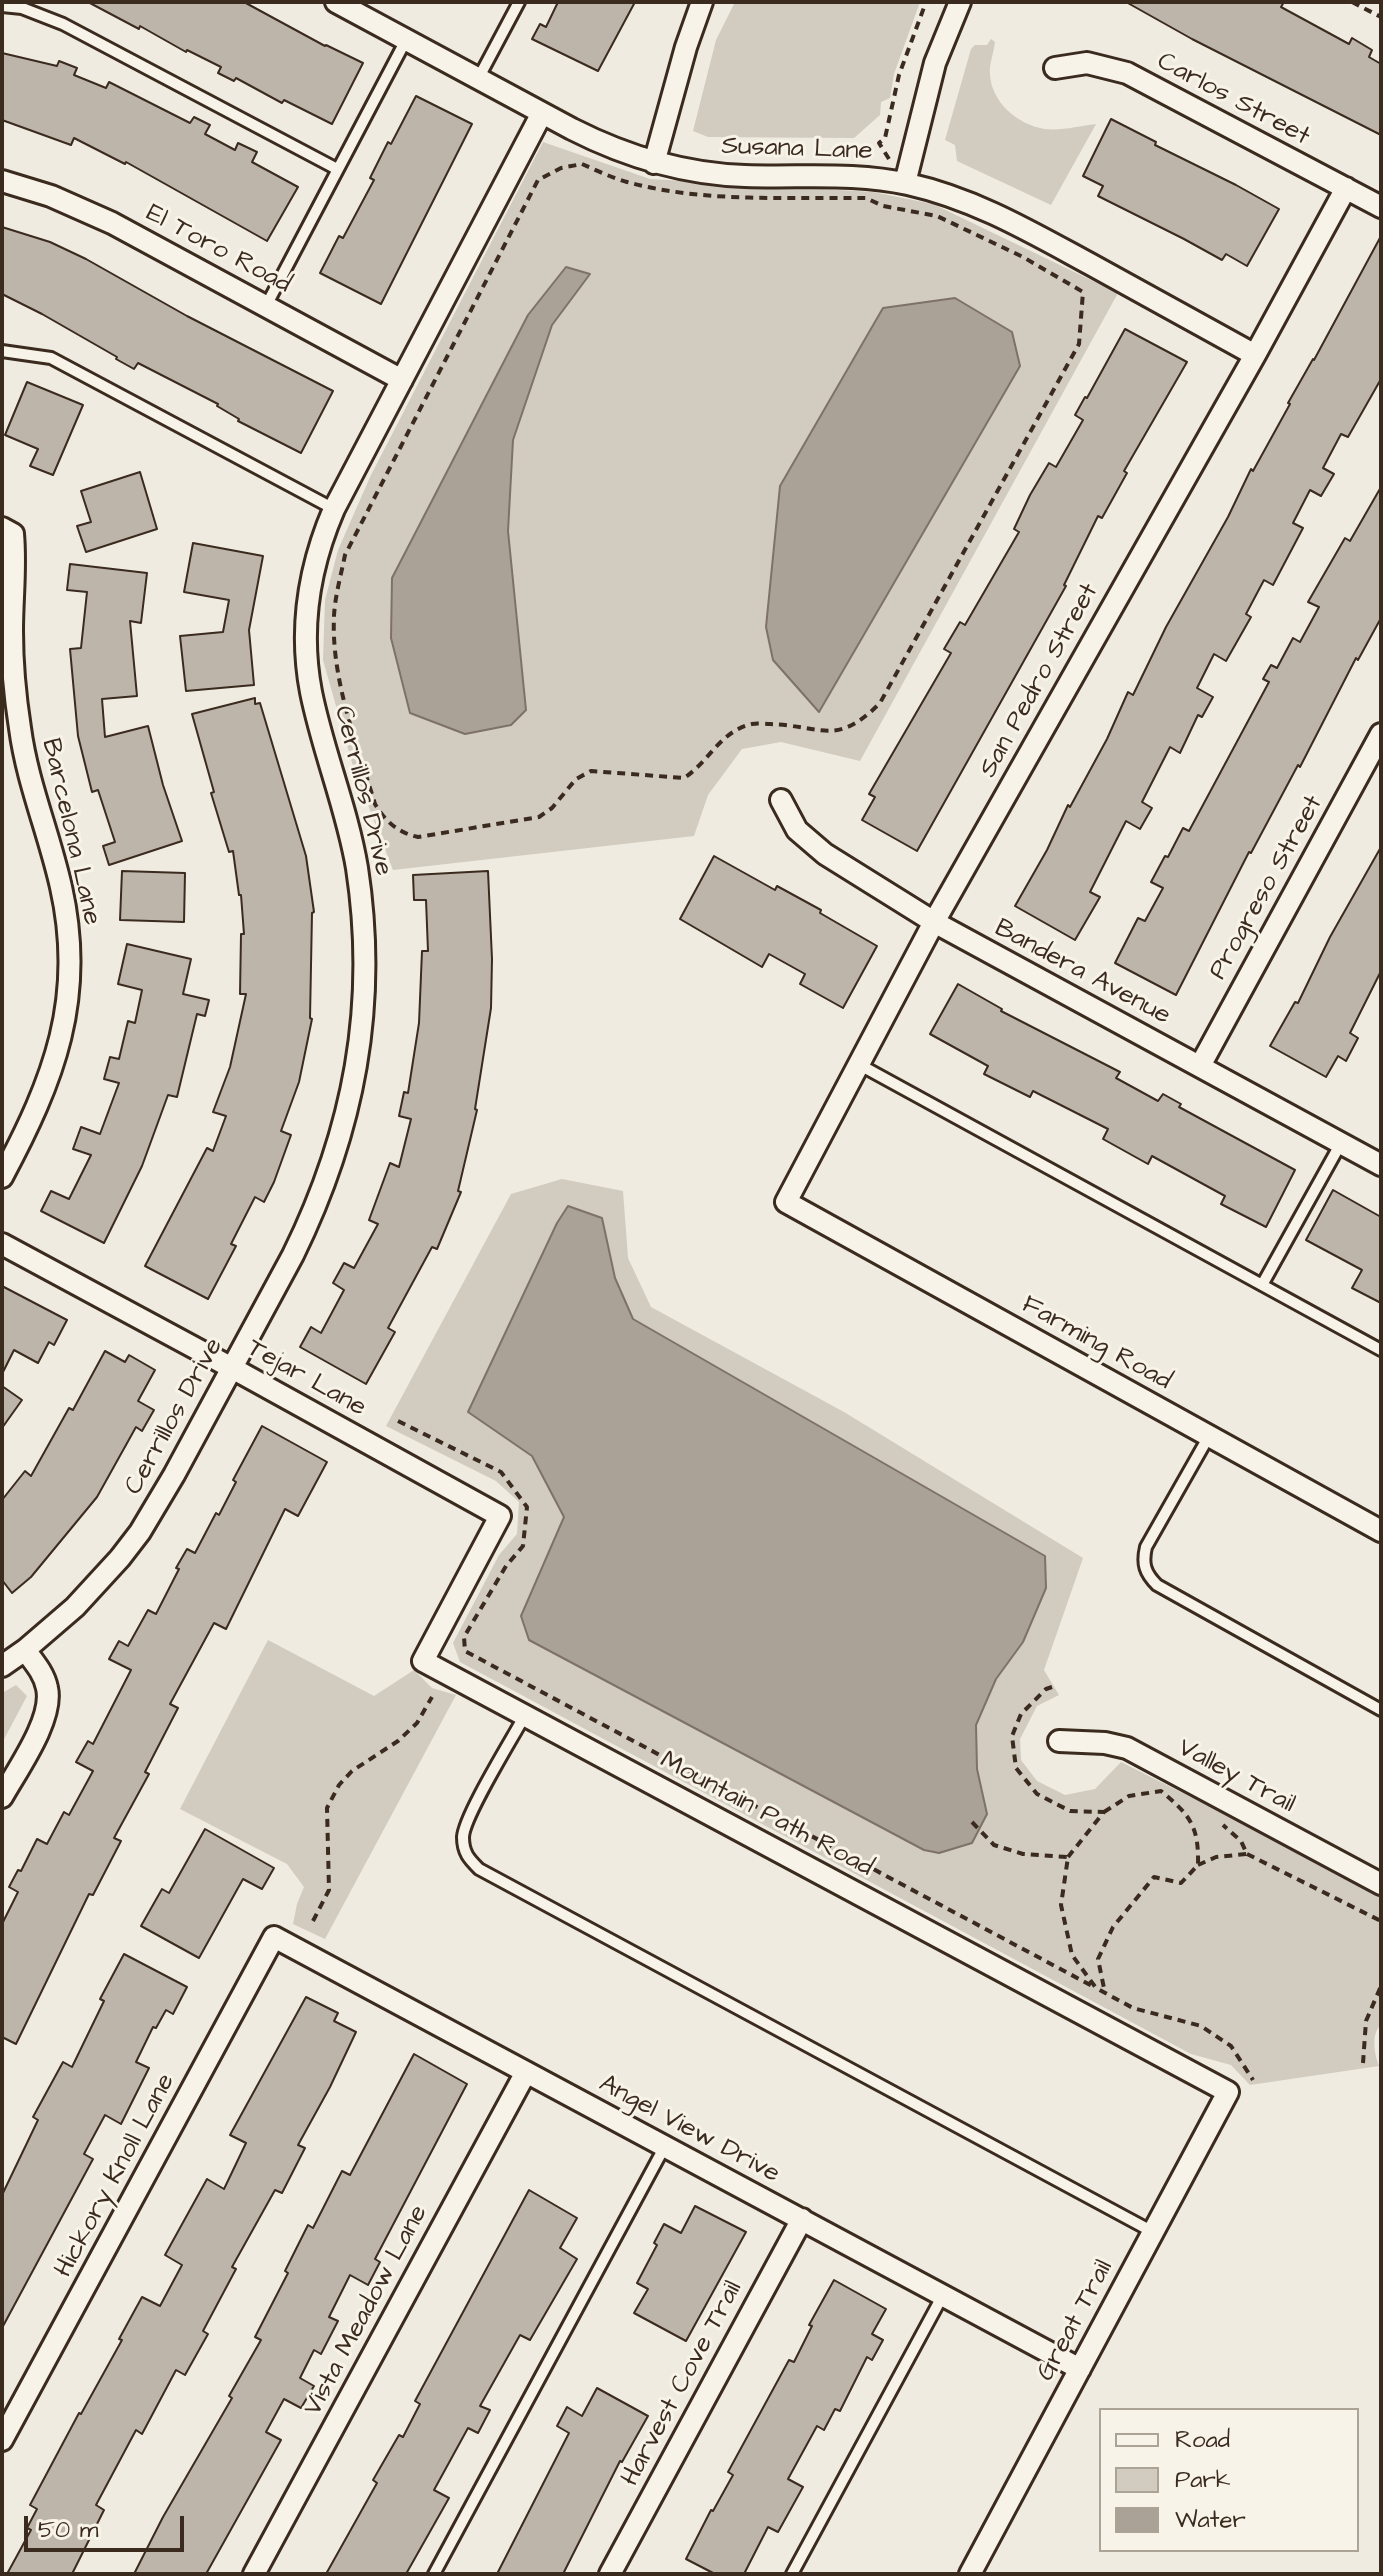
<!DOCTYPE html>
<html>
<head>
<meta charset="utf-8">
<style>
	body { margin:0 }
	#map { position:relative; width:1383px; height:2576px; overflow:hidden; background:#efebe0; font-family:"Architects Daughter",sans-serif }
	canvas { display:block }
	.frame { position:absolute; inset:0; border:4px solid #3b2a1e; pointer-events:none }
	.legend { position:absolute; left:1099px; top:2408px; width:260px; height:144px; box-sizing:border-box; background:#f7f3e8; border:2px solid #aca397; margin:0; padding:10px 14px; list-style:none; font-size:24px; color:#3b2a1e }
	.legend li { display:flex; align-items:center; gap:16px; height:40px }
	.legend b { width:40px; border:2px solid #aca397 }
	.scale { position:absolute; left:24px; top:2516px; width:160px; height:36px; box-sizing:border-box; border:4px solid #3b2a1e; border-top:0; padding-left:10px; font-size:24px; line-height:28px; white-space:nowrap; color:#3b2a1e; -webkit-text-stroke:6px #f7f3e8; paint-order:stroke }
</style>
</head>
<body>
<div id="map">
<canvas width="1383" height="2576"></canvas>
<div class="frame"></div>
<ul class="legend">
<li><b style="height:10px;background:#f7f3e8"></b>Road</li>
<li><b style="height:22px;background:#d1cbc0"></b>Park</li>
<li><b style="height:22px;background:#aaa296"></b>Water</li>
</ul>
<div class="scale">50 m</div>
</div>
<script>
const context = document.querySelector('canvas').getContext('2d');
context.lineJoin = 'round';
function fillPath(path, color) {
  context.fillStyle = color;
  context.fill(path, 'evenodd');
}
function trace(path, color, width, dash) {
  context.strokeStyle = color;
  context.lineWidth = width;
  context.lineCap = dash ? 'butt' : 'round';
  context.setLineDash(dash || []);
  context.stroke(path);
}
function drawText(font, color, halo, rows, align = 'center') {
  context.font = font + ' "Architects Daughter",sans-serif';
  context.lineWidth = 6;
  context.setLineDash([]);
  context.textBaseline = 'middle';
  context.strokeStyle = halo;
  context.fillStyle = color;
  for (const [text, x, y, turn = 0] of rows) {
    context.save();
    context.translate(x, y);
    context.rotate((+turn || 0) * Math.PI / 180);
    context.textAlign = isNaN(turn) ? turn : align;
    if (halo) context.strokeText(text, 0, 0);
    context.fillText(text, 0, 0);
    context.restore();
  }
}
fillPath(new Path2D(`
	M735,2H920L894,74L890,98L881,102L880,115L854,138L708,137L693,131L716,40Z
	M991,39L995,42C994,52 989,64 990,74C991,102 1018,125 1045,129C1061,131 1080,126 1096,124L1051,205L957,161L955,145L945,140L971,49L975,45H987Z
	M543,142L650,179L873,192L933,204L1118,293L860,761L781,742L742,749L708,795L694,836L393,870L353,766L323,660L325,600L338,550L371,475Z
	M562,1179L623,1191L628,1258L651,1307L844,1412L1083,1558L1044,1670L1059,1695L1037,1706L1020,1739L1021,1760L1037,1781L1065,1795L1095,1789L1121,1762L1262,1833L1381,1897V2024C1371,2034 1374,2053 1379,2066L1250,2085L1231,2065L1191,2054L460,1662L453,1643L499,1555L517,1534L519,1502L496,1481L386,1426L511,1194Z
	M268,1640L374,1696L414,1670L432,1688L456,1695L325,1939L293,1924L297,1904L304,1887L287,1864L180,1809Z
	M16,1685L27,1696L2,1743V1693Z`), '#d1cbc0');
const water = new Path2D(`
	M566,267L590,274L552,325L513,440L508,531L526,710L511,725L465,734L410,713L391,638L392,578L528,315Z
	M955,298L1012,332L1020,366L819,712L773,660L766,627L780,486L883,308Z
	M568,1206L602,1218L615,1278L633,1319L1045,1556L1046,1588L1023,1642L996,1679L976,1725L977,1769L987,1814L972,1843L939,1853L924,1850L529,1640L521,1616L564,1517L532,1456L468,1412L557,1223Z`);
fillPath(water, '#aaa296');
trace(water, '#7e7266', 2);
const building = new Path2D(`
	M88,2H244L325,46L326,45L363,63L332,124L284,100L282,103L236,78L234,81L218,73L221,67L187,50L186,52L140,26L139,29Z
	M558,2H635L598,71L532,39L540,24L546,27Z
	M1126,2H1284L1281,7L1349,44L1352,38L1372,50L1369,57L1381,64V135L1192,39Z
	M2,53L57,66L59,61L77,68L74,75L106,88L109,82L190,123L194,117L210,125L205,134L235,150L238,143L257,152L252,162L298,187L267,241L126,162L125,164L74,138L71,145L2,120Z
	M416,96L472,124L381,304L320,273L339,236L343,238L374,180L370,178L388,142L391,144Z
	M1111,119L1156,142L1155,145L1236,185L1279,209L1247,266L1226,254L1222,260L1184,239L1098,196L1103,186L1083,176Z
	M2,227L50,242L86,259L187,316L333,391L301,453L238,421L239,419L217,406L218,404L138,363L134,369L116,359L117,357L42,314L2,294Z
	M1381,236V379L1348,437L1341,434L1323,468L1334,474L1321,496L1310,490L1293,523L1303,528L1273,585L1264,580L1246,614L1251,617L1226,661L1214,654L1197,688L1213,697L1202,717L1198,715L1180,753L1170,747L1142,802L1152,808L1140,829L1126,821L1090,892L1100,897L1075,940L1015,906L1047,850L1068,805L1070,807L1107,739L1128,692L1133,695L1166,627L1228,517L1251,469L1253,471L1290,404L1288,403L1313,359L1314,360Z
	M1125,329L1187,362L1124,471L1127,473L1102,518L1098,516L1064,585L1066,586L917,851L862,820L875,797L869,794L951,653L944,649L960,622L965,625L1019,532L1014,529L1030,495L1049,463L1056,467L1083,420L1075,415L1085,397L1087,398Z
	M27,382L83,405L53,475L30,466L38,449L5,435Z
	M140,472L157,529L86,552L77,526L91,522L81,491Z
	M1381,487V618L1358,660L1356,658L1300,767L1298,765L1251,853L1249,852L1176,995L1115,963L1138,918L1145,921L1163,888L1151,882L1165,856L1168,857L1183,828L1189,831L1269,682L1263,679L1271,665L1277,668L1293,638L1300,642L1319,607L1308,602L1345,538L1350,541Z
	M193,543L263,556L249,630L254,685L186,691L180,636L223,632L229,600L184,592Z
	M70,564L147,573L141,623L130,621L137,696L102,699L105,737L148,726L163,785L182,841L109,865L103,846L115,842L98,790L92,792L78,736L70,649L81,648L87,592L67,590Z
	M255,698V704L260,703L306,856L314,912L312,913L310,1018L312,1019L299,1082L281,1131L291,1135L274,1182L264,1202L255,1197L231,1244L236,1246L208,1299L145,1266L207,1148L213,1151L226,1116L213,1112L230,1067L246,994H240L241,934H244L241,895H239L233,851L229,852L211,793L214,792L192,714Z
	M1381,847V971L1350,1033L1358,1038L1346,1061L1338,1056L1326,1077L1270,1046L1295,1002L1298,1003L1330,937Z
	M714,856L775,890L777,886L821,910L820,913L877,946L843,1008L800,984L805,974L769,954L762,967L680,919Z
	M122,871L185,873L184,922L120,920Z
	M488,871L492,959L491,1008L475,1109L477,1110L458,1191L461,1192L437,1249L432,1247L388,1328L395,1332L366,1384L300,1347L311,1327L321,1333L344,1290L333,1283L344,1263L354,1268L378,1224L369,1220L390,1163L399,1167L411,1119L399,1116L404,1092L408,1093L419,1023L422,951H428L426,900H414L413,875Z
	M127,944L191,959L183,994L209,1000L205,1016L197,1014L177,1097L168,1095L142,1166L104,1243L41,1211L51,1191L69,1199L91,1155L73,1149L81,1127L100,1134L119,1083L104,1079L110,1057L119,1059L128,1021L135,1023L142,990L118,984Z
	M958,984L1002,1009L1001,1011L1120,1072L1116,1078L1158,1101L1163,1094L1181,1104L1179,1107L1295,1170L1266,1227L1221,1204L1225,1196L1152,1156L1148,1164L1103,1139L1108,1129L1033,1091L1030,1097L984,1074L988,1066L930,1034Z
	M1333,1190L1381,1217V1303L1352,1288L1362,1270L1306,1240Z
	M2,1286L67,1320L54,1345L49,1342L38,1363L14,1350L2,1374Z
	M105,1351L125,1362L129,1355L155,1370L138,1401L154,1410L142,1431L136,1427L97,1497L31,1577L12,1593L2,1580V1500L25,1471L31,1476L69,1408L73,1410Z
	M2,1386L22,1400L2,1428Z
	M262,1426L327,1462L298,1516L285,1509L226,1629L214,1623L170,1704L178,1708L145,1772L149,1774L114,1838L121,1841L93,1895L89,1894L16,2044L2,2037V1924L18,1892L9,1887L18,1870L21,1871L37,1839L47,1844L64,1812L69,1815L93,1771L76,1762L88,1741L93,1744L131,1670L109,1659L119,1641L128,1646L148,1610L156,1614L179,1569L176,1568L187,1549L195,1553L216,1513L219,1515L236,1482L233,1480Z
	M205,1829L274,1868L262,1889L243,1879L199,1958L141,1926L162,1889L169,1893Z
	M124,1954L187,1987L173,2014L166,2010L156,2028L153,2027L136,2062L149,2068L121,2124L105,2115L84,2154L93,2159L2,2328V2195L38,2120L33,2117L63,2062L72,2067L104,2001L100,1999Z
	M306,1997L338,2013L334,2021L356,2032L330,2087L298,2145L305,2148L282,2193L275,2190L232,2267L236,2269L203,2331L208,2334L185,2375L176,2370L142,2434L136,2430L96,2505L104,2510L72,2574H7L31,2530L27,2528L37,2509L30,2505L79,2413L81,2414L122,2340L119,2339L142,2297L160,2306L182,2265L165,2255L207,2179L224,2189L246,2143L230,2135Z
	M414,2054L467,2084L375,2259L380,2262L368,2285L350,2275L329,2317L338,2321L321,2354L314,2350L300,2378L314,2386L301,2408L284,2399L266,2432L281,2440L206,2574H134L163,2517L232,2398L229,2396L261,2340L255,2337L288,2273L285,2271L308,2225L313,2228L342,2171L350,2175Z
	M529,2190L577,2218L560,2248L577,2259L530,2340L520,2335L480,2406L490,2410L478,2433L468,2428L434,2490L449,2498L406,2574H326L377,2483L373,2480L399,2435L403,2437L420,2404L415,2401Z
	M695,2206L746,2232L686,2341L634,2313L648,2289L637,2283L657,2245L654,2243L664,2224L681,2233Z
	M834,2280L886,2309L872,2334L883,2340L872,2360L867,2357L840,2411L835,2409L824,2430L817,2426L788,2479L803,2487L778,2532L768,2527L744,2574H715L686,2559L711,2510L713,2511L733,2475L728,2472L789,2360L794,2362L812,2326L809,2325Z
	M597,2388L648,2416L622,2462L620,2461L563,2574H497L569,2433L557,2426L567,2407L582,2416Z`);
fillPath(building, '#bdb5aa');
trace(building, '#3b2a1e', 2);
const service = new Path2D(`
	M2,6L22,8L63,24L337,169
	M478,79L519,2
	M266,306L406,40
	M2,351L51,358L334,509
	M860,1065L1381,1350
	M1262,1285L1341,1143
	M1209,1436L1146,1547C1142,1564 1145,1573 1157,1585L1381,1710
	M525,1715C512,1739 464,1816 463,1837C463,1853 469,1859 479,1869L1153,2232
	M434,2574L665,2146
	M792,2574L943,2295`);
const minor = new Path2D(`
	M336,2L572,129C627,157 684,174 745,176C800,178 854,172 908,184C975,199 1031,232 1090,264C1145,294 1200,325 1255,355
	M1055,68L1087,63L1127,73L1381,207
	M654,163L686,47L702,2
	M2,181L51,196L112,223L402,380
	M905,183L935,63L960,2
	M1346,188L1255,355L934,922L786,1202L1381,1531
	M2,528L13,534C16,567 12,598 12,631C12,663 15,696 20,728C27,782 49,833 61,887C86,998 54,1080 2,1177
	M781,800L797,830L825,854L934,922L1381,1165
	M1200,1066L1381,734
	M2,1244L232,1368L500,1516L423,1661L1228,2092L970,2574
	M2,1666L25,1650L75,1607L120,1558L140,1532L174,1475L293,1255C354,1131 378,1005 357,868C347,808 323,752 311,692C299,629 309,567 334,509L542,113
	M1059,1741L1105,1743L1127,1748L1381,1884
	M2,1797C17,1770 54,1719 47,1688C44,1673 34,1662 25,1650
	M2,2440L274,1937L1080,2369
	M254,2574L526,2072
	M610,2574L802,2219`);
trace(service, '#3b2a1e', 16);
trace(minor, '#3b2a1e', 26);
trace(new Path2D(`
	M1352,2L1381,17
	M889,159L879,143L885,138L899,75L926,2
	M582,164C596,170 612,178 627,182C703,203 789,197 866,198L883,206L937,216L1023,257L1083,292L1079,344L880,703C836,747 823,726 770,724C765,724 757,723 752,724C720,731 709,762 684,778L591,771L576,779L552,808L539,817L418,837C398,833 385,821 375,804C357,744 331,680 334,616C335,596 341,575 345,555L538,180L561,168Z
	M398,1421L501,1472L527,1507L523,1546L506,1566L464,1637L465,1651L1096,1988
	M1052,1687L1046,1689L1021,1714L1012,1736L1016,1768L1037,1794L1070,1811L1104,1812L1068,1857
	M1104,1812L1129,1796L1161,1791C1190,1815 1199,1826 1198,1865L1181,1883L1154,1877L1113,1927L1098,1959L1105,1993
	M972,1822L994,1845L1023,1854L1068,1857L1061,1905L1072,1955L1096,1988L1133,2008L1201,2026L1231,2046L1253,2080
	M1247,1854L1381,1921
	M1198,1865L1216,1857L1247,1854L1241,1841L1223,1825
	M313,1921L329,1890L327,1808L339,1785L352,1771L398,1741L417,1723L432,1697
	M1363,2063L1366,2021L1381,1986`), '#3b2a1e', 4, [8, 6]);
trace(service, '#f7f3e8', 10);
trace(minor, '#f7f3e8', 20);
drawText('26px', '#3b2a1e', '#f7f3e8', [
	["Carlos Street",1233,100,28],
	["Susana Lane",797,150,2],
	["El Toro Road",218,250,28],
	["San Pedro Street",1040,681,-61],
	["Cerrillos Drive",362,791,76],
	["Barcelona Lane",70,832,77],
	["Progreso Street",1267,888,-61],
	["Bandera Avenue",1082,973,28],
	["Farming Road",1096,1344,29],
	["Tejar Lane",306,1379,29],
	["Cerrillos Drive",175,1417,-61],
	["Valley Trail",1236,1777,28],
	["Mountain Path Road",766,1815,28],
	["Angel View Drive",689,2130,28],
	["Hickory Knoll Lane",116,2176,-62],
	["Vista Meadow Lane",367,2311,-62],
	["Great Trail",1076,2321,-62],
	["Harvest Cove Trail",683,2384,-62]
]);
</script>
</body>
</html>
